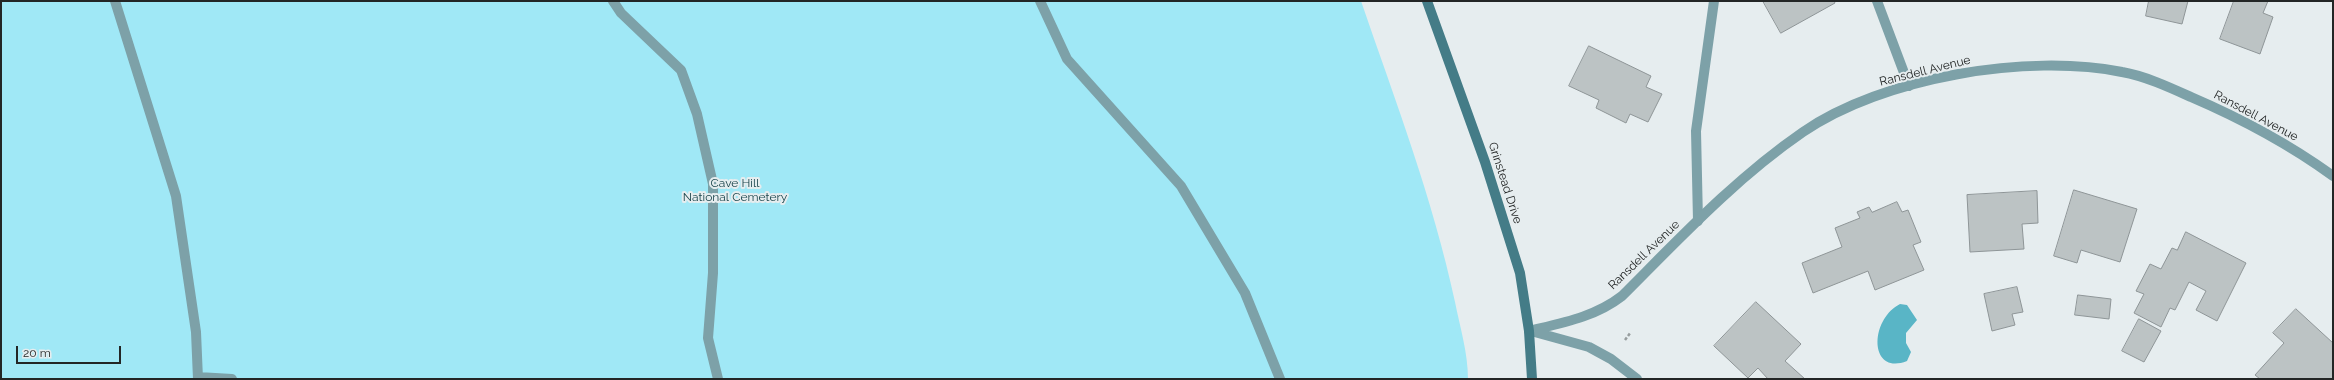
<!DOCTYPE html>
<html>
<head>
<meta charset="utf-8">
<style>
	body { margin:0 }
	#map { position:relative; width:2334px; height:380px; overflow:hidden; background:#e6edef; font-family:Raleway,sans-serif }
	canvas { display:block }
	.frame { position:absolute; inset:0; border:2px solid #232626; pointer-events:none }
	.scale { position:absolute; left:16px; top:346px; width:105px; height:18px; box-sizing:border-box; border:2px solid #232626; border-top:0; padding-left:5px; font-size:12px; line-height:14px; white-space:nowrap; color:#232626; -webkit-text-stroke:3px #e6edef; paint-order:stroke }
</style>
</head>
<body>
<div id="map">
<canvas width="2334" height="380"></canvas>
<div class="frame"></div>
<div class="scale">20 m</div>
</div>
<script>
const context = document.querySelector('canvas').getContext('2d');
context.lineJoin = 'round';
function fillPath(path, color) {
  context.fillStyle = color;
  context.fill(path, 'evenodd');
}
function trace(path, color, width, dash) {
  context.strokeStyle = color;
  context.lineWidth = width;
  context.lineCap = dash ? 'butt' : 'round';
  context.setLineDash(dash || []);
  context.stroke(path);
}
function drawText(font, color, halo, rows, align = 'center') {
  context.font = font + ' Raleway,sans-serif';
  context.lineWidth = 4;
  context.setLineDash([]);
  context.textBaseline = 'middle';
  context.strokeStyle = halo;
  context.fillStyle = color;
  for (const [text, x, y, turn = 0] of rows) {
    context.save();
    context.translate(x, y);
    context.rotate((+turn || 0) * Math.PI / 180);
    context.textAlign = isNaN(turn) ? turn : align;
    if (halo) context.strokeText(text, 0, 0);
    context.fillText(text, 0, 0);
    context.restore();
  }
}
fillPath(new Path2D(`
	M1,1H1361C1395,100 1433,199 1455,302C1460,327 1468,353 1468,379H1Z`), '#a0e8f6');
fillPath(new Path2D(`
	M1900,304L1907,305L1917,320L1906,333V343L1911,352L1907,361C1869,376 1869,320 1900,304Z`), '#59b5c6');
const building = new Path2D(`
	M1763,1H1834L1835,3L1781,33Z
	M2149,1H2188L2182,24L2146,16Z
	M2234,1H2268L2263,13L2273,17L2260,54L2220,39Z
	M1589,46L1651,76L1646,87L1662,94L1648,122L1630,114L1626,123L1596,108L1599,100L1569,86Z
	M2074,190L2137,209L2120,262L2081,250L2077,263L2054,256Z
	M2037,191L2038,223L2022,224L2024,249L1970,252L1967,195Z
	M1897,202L1902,212L1908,210L1921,242L1913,245L1924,270L1875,290L1868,271L1813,293L1802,263L1842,247L1835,228L1860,218L1857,212L1869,207L1872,212Z
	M2186,232L2246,263L2217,321L2196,310L2206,291L2189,282L2175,310L2170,308L2161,327L2134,313L2144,294L2136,291L2150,264L2161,269L2172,248L2177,250Z
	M2017,287L2023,312L2012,314L2015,325L1992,331L1984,294Z
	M2078,295L2111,299L2109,319L2075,315Z
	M1756,302L1801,344L1785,361L1805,379H1768L1758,368L1748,378L1714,346Z
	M2296,309L2333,343V379H2260L2255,375L2284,343L2273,333Z
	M2139,319L2161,331L2144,362L2122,351Z`);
fillPath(building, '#bcc3c4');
trace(building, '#8e9597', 1);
trace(new Path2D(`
	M1625,340L1631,332`), '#979d9e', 2.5, [3, 2]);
trace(new Path2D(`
	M115,1L176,196L196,332L198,379
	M613,1L621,13L681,70L697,114L713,184V273L708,338L718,379
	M1040,1L1067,59L1181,186L1245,293L1280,379
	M1877,1L1909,86
	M1698,221L1696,131L1714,1
	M198,377L232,379`), '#7da1a8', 10);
trace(new Path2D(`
	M1529,331C1562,323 1595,317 1622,296C1680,238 1736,178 1803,132C1883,77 2028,53 2122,72C2145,76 2169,87 2191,97C2240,118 2289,144 2333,176
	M1531,331L1589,347L1611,359L1637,379`), '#7da1a8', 10);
trace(new Path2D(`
	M1427,1L1485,162L1520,273L1529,331L1532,379`), '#447c87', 10);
drawText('12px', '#232626', '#e6edef', [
	["Ransdell Avenue",1925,71,-14],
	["Ransdell Avenue",2256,116,28],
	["Grinstead Drive",1505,183,72],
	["Ransdell Avenue",1644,255,-44]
]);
drawText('12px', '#143f46', '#e6edef', [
	["Cave Hill",735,183],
	["National Cemetery",735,197]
]);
</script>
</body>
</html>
